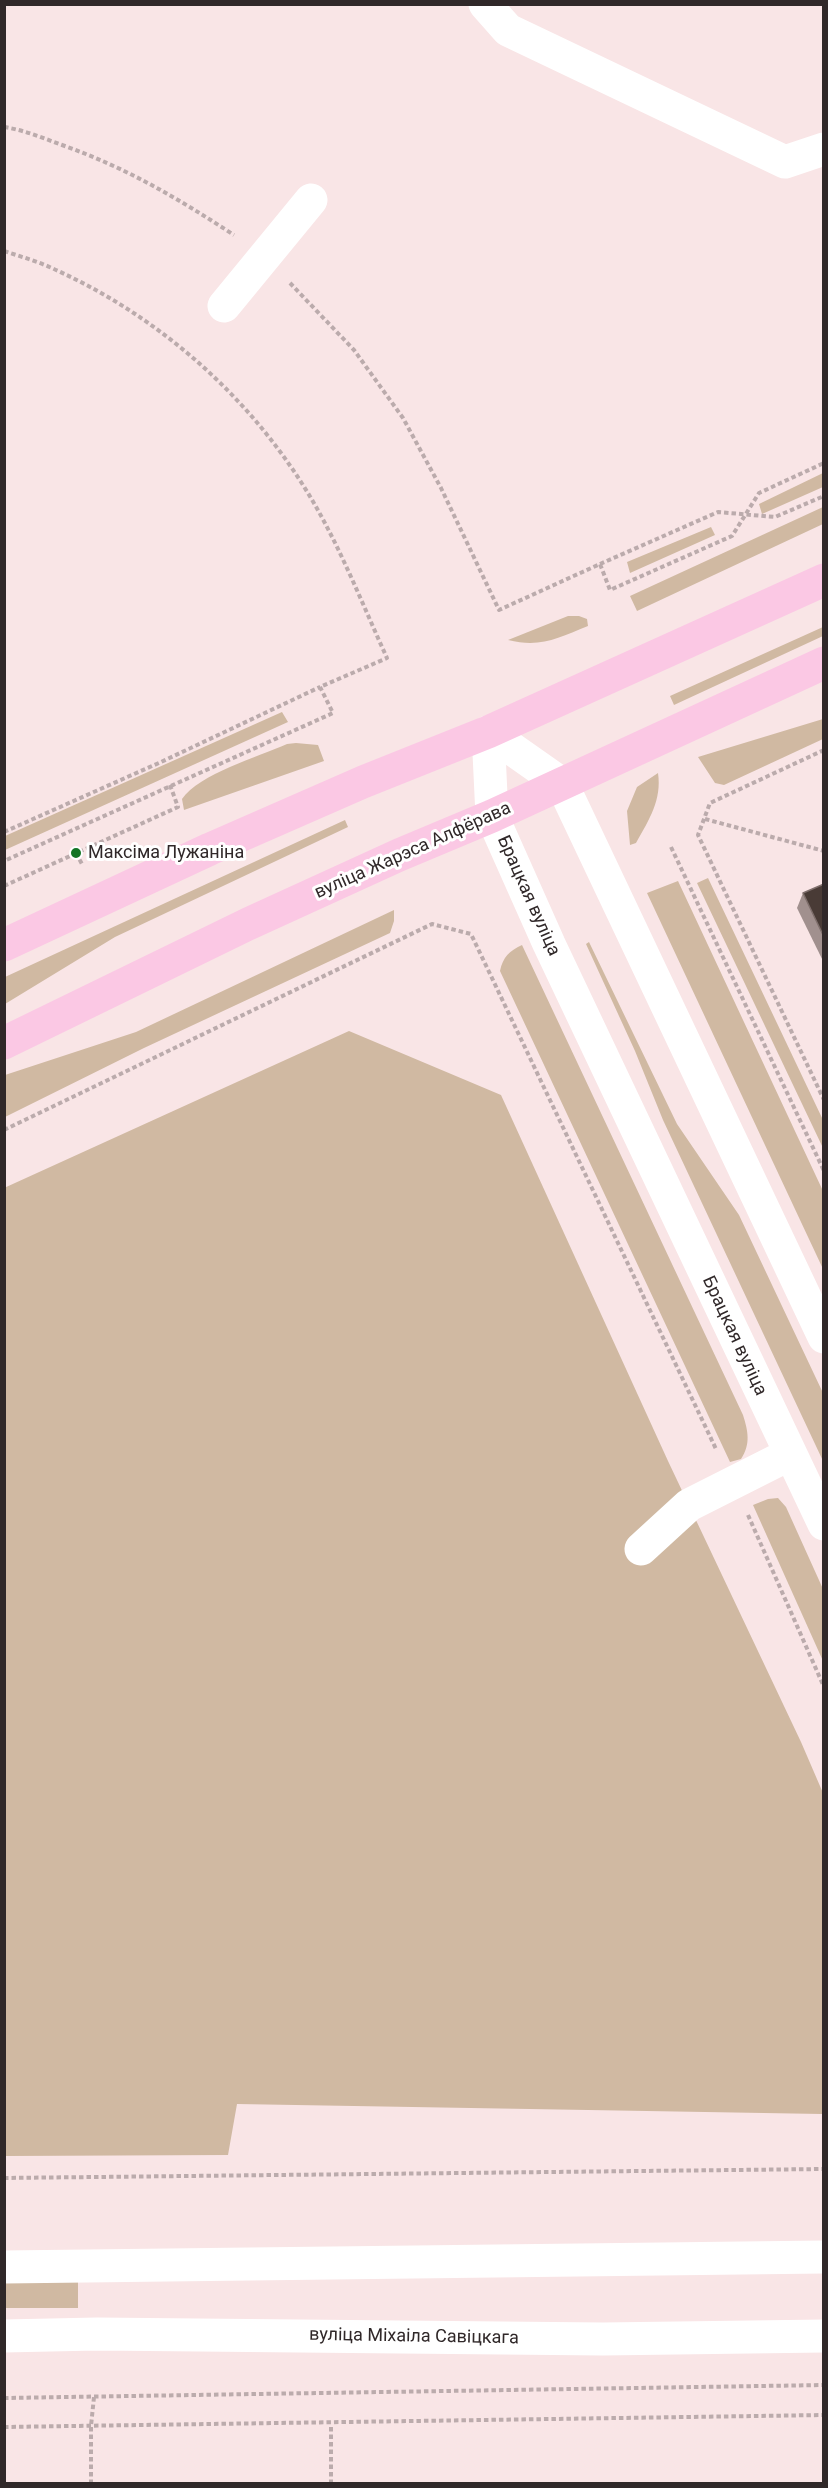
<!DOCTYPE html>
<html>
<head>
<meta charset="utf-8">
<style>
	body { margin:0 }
	#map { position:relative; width:828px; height:2488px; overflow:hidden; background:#f9e5e6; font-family:Roboto,sans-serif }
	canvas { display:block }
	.frame { position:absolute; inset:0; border:6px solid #302829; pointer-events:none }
</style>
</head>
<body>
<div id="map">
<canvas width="828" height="2488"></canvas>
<div class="frame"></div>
</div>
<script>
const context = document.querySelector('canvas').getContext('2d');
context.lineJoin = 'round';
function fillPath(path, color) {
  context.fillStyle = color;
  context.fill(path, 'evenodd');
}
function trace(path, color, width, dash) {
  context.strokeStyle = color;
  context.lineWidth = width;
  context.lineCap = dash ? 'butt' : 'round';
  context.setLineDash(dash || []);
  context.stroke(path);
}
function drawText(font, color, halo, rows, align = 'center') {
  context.font = font + ' Roboto,sans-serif';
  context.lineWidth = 6;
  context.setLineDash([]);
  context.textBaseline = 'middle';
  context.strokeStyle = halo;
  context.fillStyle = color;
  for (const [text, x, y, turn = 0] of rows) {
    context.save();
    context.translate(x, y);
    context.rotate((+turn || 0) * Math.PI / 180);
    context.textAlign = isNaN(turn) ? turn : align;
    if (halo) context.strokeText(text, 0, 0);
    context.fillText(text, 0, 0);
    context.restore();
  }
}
fillPath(new Path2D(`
	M823,473V487L762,514L759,504Z
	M823,507V524L637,611L630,596Z
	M711,527L715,535L630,573L627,562Z
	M568,616H579L587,619L588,626C558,638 541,648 508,640Z
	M823,627V636L674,705L670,696Z
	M282,712L288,722L5,850V836Z
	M823,719V739L724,785L715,783L698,757Z
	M296,743L318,745L324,761L184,810L182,799C199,774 258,757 287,744Z
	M658,773C662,800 649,820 636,843L630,845L627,811L637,787Z
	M345,820L348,827L115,937L5,1004V977Z
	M708,878L823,1120V1148L697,883Z
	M678,881L823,1191V1269L647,893Z
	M394,910V921L390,933L144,1048L5,1117V1075L136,1032Z
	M589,942L677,1124L739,1215L823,1393V1461L663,1120L635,1051L586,944Z
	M522,945L743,1415C748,1431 751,1444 741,1459L730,1462L500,971C503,957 509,951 522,945Z
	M349,1031L501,1095L668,1461L801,1742L823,1793L822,2114L237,2104L228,2155L5,2156L4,1188Z
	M778,1498L786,1507L823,1589V1661L753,1505L768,1499Z
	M78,2279V2308H5L4,2280Z`), '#d0b9a2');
trace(new Path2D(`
	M4,127C24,130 43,138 62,145C127,168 177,198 234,235
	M4,251C22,257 40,262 56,270C155,315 242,390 301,482C336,536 360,599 387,658L320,687L333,713L4,861
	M290,283L354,350L403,418L441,488L499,610L600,564L610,590L732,536L759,493L824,463
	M600,564L718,512L775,517L824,496
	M824,750L710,803L698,835L824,1100
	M705,819L824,851
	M4,832L161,762L320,687
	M671,847L824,1171
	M76,853L83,866
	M4,886L178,807L170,785
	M4,1130L432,924L471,934L716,1449
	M748,1515L824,1687
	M4,2178L824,2169
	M4,2398L824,2385
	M4,2427L824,2415
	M91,2484V2426L94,2397
	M331,2484V2424`), '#bbabac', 4, [4.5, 3]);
trace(new Path2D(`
	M485,4L508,30L785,162L824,149
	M224,306L311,200
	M488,732L492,816L549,944L824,1524
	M488,732L562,784L824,1337
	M641,1549L689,1505L790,1454
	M4,2267L824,2257
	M4,2336L97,2334L603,2339L824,2336`), '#fff', 33);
trace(new Path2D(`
	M4,945L210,849L363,782L488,732L824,580
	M4,1043L248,924L399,855L492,816L824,663`), '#fbc8e4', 33);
fillPath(new Path2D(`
	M824,884V963L797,908L803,893Z`), '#a1908e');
const building = new Path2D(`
	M824,884V937L803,893Z`);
fillPath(building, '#493b36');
trace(building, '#7e6e6b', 1.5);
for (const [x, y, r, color] of [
	[76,853,6,"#137525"]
]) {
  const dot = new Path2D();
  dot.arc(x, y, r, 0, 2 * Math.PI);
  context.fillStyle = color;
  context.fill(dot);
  trace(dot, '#fff', 2);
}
drawText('18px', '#302829', '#fff', [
	["вуліца Жарэса Алфёрава",413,851,-24],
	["Брацкая вуліца",528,896,66],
	["Брацкая вуліца",734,1336,65],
	["вуліца Міхаіла Савіцкага",414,2337,1]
]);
drawText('18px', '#302829', '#fff', [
	["Максіма Лужаніна",88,853]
], 'left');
</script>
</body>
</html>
